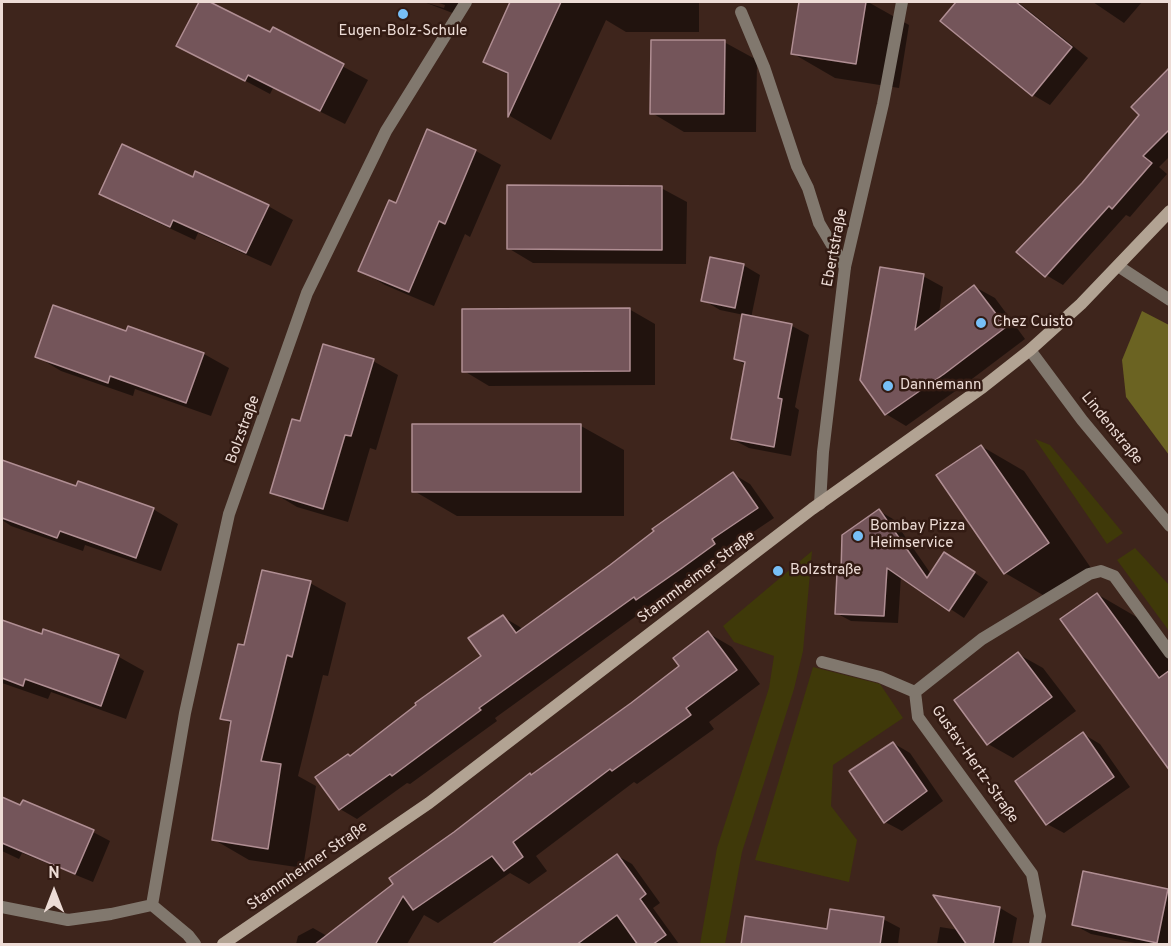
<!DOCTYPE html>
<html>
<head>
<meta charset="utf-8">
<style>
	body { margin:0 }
	#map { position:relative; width:1171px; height:946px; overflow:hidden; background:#3e251c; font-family:Overpass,sans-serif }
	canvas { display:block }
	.frame { position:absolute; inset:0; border:3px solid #eddcd6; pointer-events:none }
	.north { position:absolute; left:24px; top:862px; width:60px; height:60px; -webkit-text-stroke:4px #331b13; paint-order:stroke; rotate:0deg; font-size:16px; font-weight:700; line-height:24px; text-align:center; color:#eddcd6 }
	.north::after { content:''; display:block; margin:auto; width:21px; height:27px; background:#eddcd6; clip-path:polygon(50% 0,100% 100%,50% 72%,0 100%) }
</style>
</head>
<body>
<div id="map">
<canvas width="1171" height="946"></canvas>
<div class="frame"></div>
<div class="north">N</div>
</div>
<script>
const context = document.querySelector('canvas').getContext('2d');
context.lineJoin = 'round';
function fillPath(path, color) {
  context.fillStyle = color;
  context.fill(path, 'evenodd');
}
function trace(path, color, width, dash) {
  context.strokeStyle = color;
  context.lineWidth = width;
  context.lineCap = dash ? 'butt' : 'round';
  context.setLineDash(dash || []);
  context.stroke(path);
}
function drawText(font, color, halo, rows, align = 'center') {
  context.font = font + ' Overpass,sans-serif';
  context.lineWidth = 5;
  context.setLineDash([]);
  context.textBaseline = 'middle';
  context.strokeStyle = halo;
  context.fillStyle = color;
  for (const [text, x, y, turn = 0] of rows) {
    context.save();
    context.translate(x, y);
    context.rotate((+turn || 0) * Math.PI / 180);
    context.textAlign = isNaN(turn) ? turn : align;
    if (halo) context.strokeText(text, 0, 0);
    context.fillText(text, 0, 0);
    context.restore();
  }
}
fillPath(new Path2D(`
	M1035,439L1050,445L1123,533L1107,544Z
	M1135,548L1169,585V631L1117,560Z
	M812,551L803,651L794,689L742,852L725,944H700L717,848L769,688L774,656L734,642L723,626Z
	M813,667L880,684L903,718L833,765L831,806L857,840L849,882L755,860Z`), '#3f3909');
fillPath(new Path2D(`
	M1142,311L1169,325V455L1126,397L1122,360Z`), '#6b6322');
fillPath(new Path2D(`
	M200,2H206L271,34L273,29L368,80L345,124L273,88L270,94L178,45Z
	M424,2L444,8L445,5L436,2H469L463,17Z
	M512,2H699V32H626L606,20L551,140L510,116V76L485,61Z
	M801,2H868L909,25L899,88L835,78L792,53Z
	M958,2H1018L1088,58L1050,105L1033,95L942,21Z
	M1093,2H1142L1124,23Z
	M724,42L757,60L756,132H684L652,113Z
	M1170,68V156L1159,167L1167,174L1130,217L1126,215L1063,285L1046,275L1083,184L1141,115Z
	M428,131L476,151L501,165L470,237L465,234L434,306L385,285L360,270L396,205Z
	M194,179L268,206L293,220L271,266L198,233L195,240L126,208L101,193Z
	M661,188L687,202L686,264L533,263L508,248Z
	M743,265L760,275L751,318L792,326L809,335L795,407L799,410L791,456L749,448L732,439L746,365L735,359L744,315L720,310L703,300Z
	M923,276L943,287L939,313L975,287L995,298L1025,339L964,385L906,426L886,414Z
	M629,309L655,324V385L489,386L464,371Z
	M129,328L204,354L229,368L211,416L135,389L133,396L61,371L36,356L127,333Z
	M373,361L398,375L376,450L370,448L348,522L297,507L272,492L301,423Z
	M581,426L624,450V516H457L414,491Z
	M981,446L1024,471L1091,568L1048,598L1005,573Z
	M3,462L77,488L153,509L178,524L161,571L85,545L83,551L11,526L2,520V468Z
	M733,474L750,484L774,518L728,549L731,554L699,577L654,608L650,606L495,718L497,721L410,784L407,783L357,819L340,809L317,778L350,757L483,656L503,617L520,627L523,630Z
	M879,511L893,519L931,574L959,562L988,582L964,618L901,576L898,623L851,621L836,613L842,575Z
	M310,583L346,603L328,676L323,675L298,776L316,786L303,868L249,860L213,839L232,724L221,718L245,646Z
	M1097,594L1140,619L1170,661V769Z
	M2,621L43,636L44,631L119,657L144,671L126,719L51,692L48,699L2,683Z
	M708,633L732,647L760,684L709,722L714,729L637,784L634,782L536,856L547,871L529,884L510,873L438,923L424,915L407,944H296L298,936L313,928L327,936L532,776L681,666Z
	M1018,654L1043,668L1076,711L1013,758L988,744Z
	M1083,734L1100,744L1130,787L1064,833L1047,824Z
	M893,743L910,753L943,801L902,831L885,822Z
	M2,799L93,832L110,841L93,882L22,853L19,859L2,851Z
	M618,856L632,864L660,903L653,908L679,944H494Z
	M1166,890L1170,892V944H1140L1091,934L1074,925Z
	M936,897L1000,908L1017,918L1012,944H937L940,927L959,930Z
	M883,919L900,928L898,944H743Z`), '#0007');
const building = new Path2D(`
	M199,2H210L270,32L273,27L344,64L320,111L248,75L245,81L176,46Z
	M510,2H561L508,117V73L483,62Z
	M799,2H866L856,64L791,54Z
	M956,2H1016L1072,47L1032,96L940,21Z
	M651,40H725L724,114H650Z
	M1170,67V129L1143,156L1152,163L1112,209L1109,206L1045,277L1016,252L1082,183L1139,115L1131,107Z
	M427,129L476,150L445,224L439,221L409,292L358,271L389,200L396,203Z
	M122,144L193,177L195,171L269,205L246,253L173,220L170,227L99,194Z
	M507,185L662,186V250L507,249Z
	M710,257L744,264L735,308L701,301Z
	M880,267L924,274L915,330L974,285L1006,327L944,374L885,415L860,380Z
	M53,305L126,331L128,326L204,353L186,403L110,376L108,383L35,357Z
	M630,308V371L462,372V309Z
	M742,314L792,324L778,398L782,399L774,447L731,439L745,362L734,359Z
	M323,344L374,359L351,436L345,435L323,509L270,493L292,419L300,421Z
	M412,424H581V492H412Z
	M981,445L1049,543L1004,574L936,475Z
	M2,460L76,486L78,481L154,508L136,558L60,531L57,538L2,518Z
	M733,472L758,508L712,539L715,544L682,568L636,600L634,597L479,708L481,710L392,776L390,774L339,810L315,777L348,754L350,756L416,705L415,703L481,656L468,638L503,615L516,633L610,565L654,531L652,529Z
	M879,509L927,578L944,552L975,572L949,611L887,568L884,616L835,614L837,573H841L842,535Z
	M262,570L311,581L292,657L287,655L261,761L281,764L268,849L212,840L231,721L220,719L238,644L244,645Z
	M1097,593L1159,678L1170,670V771L1060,619Z
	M2,620L42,634L43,629L119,655L101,706L25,679L23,686L2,678Z
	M708,631L737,670L686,708L691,715L612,771L610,769L513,842L523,857L504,871L492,856L413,910L403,896L375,945H314L393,884L389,878L454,832L530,773L531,775L631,703L679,666L673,658Z
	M1018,652L1052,697L987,745L954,700Z
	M1083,732L1114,777L1046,825L1015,781Z
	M893,742L927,791L884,823L849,771Z
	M2,797L20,805L23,800L94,830L75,874L2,843Z
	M617,854L646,894L640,899L666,935L652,945H638L617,915L576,945H491Z
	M1083,871L1168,889L1157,943L1072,925Z
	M933,895L1000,907L993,945H967Z
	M830,909L884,917L880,945H741L745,916L827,929Z`);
fillPath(building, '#74555a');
trace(building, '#b08e93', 1.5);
trace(new Path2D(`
	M741,12L764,67L797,166L808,188L819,223L845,267`), '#81786e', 12);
trace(new Path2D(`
	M1118,266L1170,300
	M1030,350L1082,420L1170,526
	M820,504L823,452L845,267L883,104L902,2
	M822,662L880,677L915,692L918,717L1032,874L1040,916L1035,944
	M915,692L982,639L1089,574L1101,571L1114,576L1170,653
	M152,905L185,713L229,514L307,293L386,131L466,2
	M2,907L68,920L111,914L152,905L188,935L195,944`), '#81786e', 12);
trace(new Path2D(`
	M223,944L429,803L812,509L983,387L1030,350L1081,304L1170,211`), '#b2a393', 12);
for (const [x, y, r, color] of [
	[403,14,6,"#77bff7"],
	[981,323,6,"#77bff7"],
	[888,386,6,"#77bff7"],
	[858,536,6,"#77bff7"],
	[778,571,6,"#77bff7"]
]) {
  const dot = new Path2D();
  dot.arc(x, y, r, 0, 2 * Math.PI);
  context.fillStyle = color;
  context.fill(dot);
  trace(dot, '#331b13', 2);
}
drawText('15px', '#eddcd6', '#331b13', [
	["Eugen-Bolz-Schule",403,32,"center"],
	["Chez Cuisto",993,323],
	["Dannemann",900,386],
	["Bombay Pizza",870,527],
	["Heimservice",870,544],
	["Bolzstraße",790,571]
], 'left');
drawText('15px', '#eddcd6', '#331b13', [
	["Ebertstraße",836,248,-79],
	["Lindenstraße",1111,429,51],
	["Bolzstraße",244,430,-70],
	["Stammheimer Straße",697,578,-37],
	["Gustav-Hertz-Straße",974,765,55],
	["Stammheimer Straße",308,867,-35]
]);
</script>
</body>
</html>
